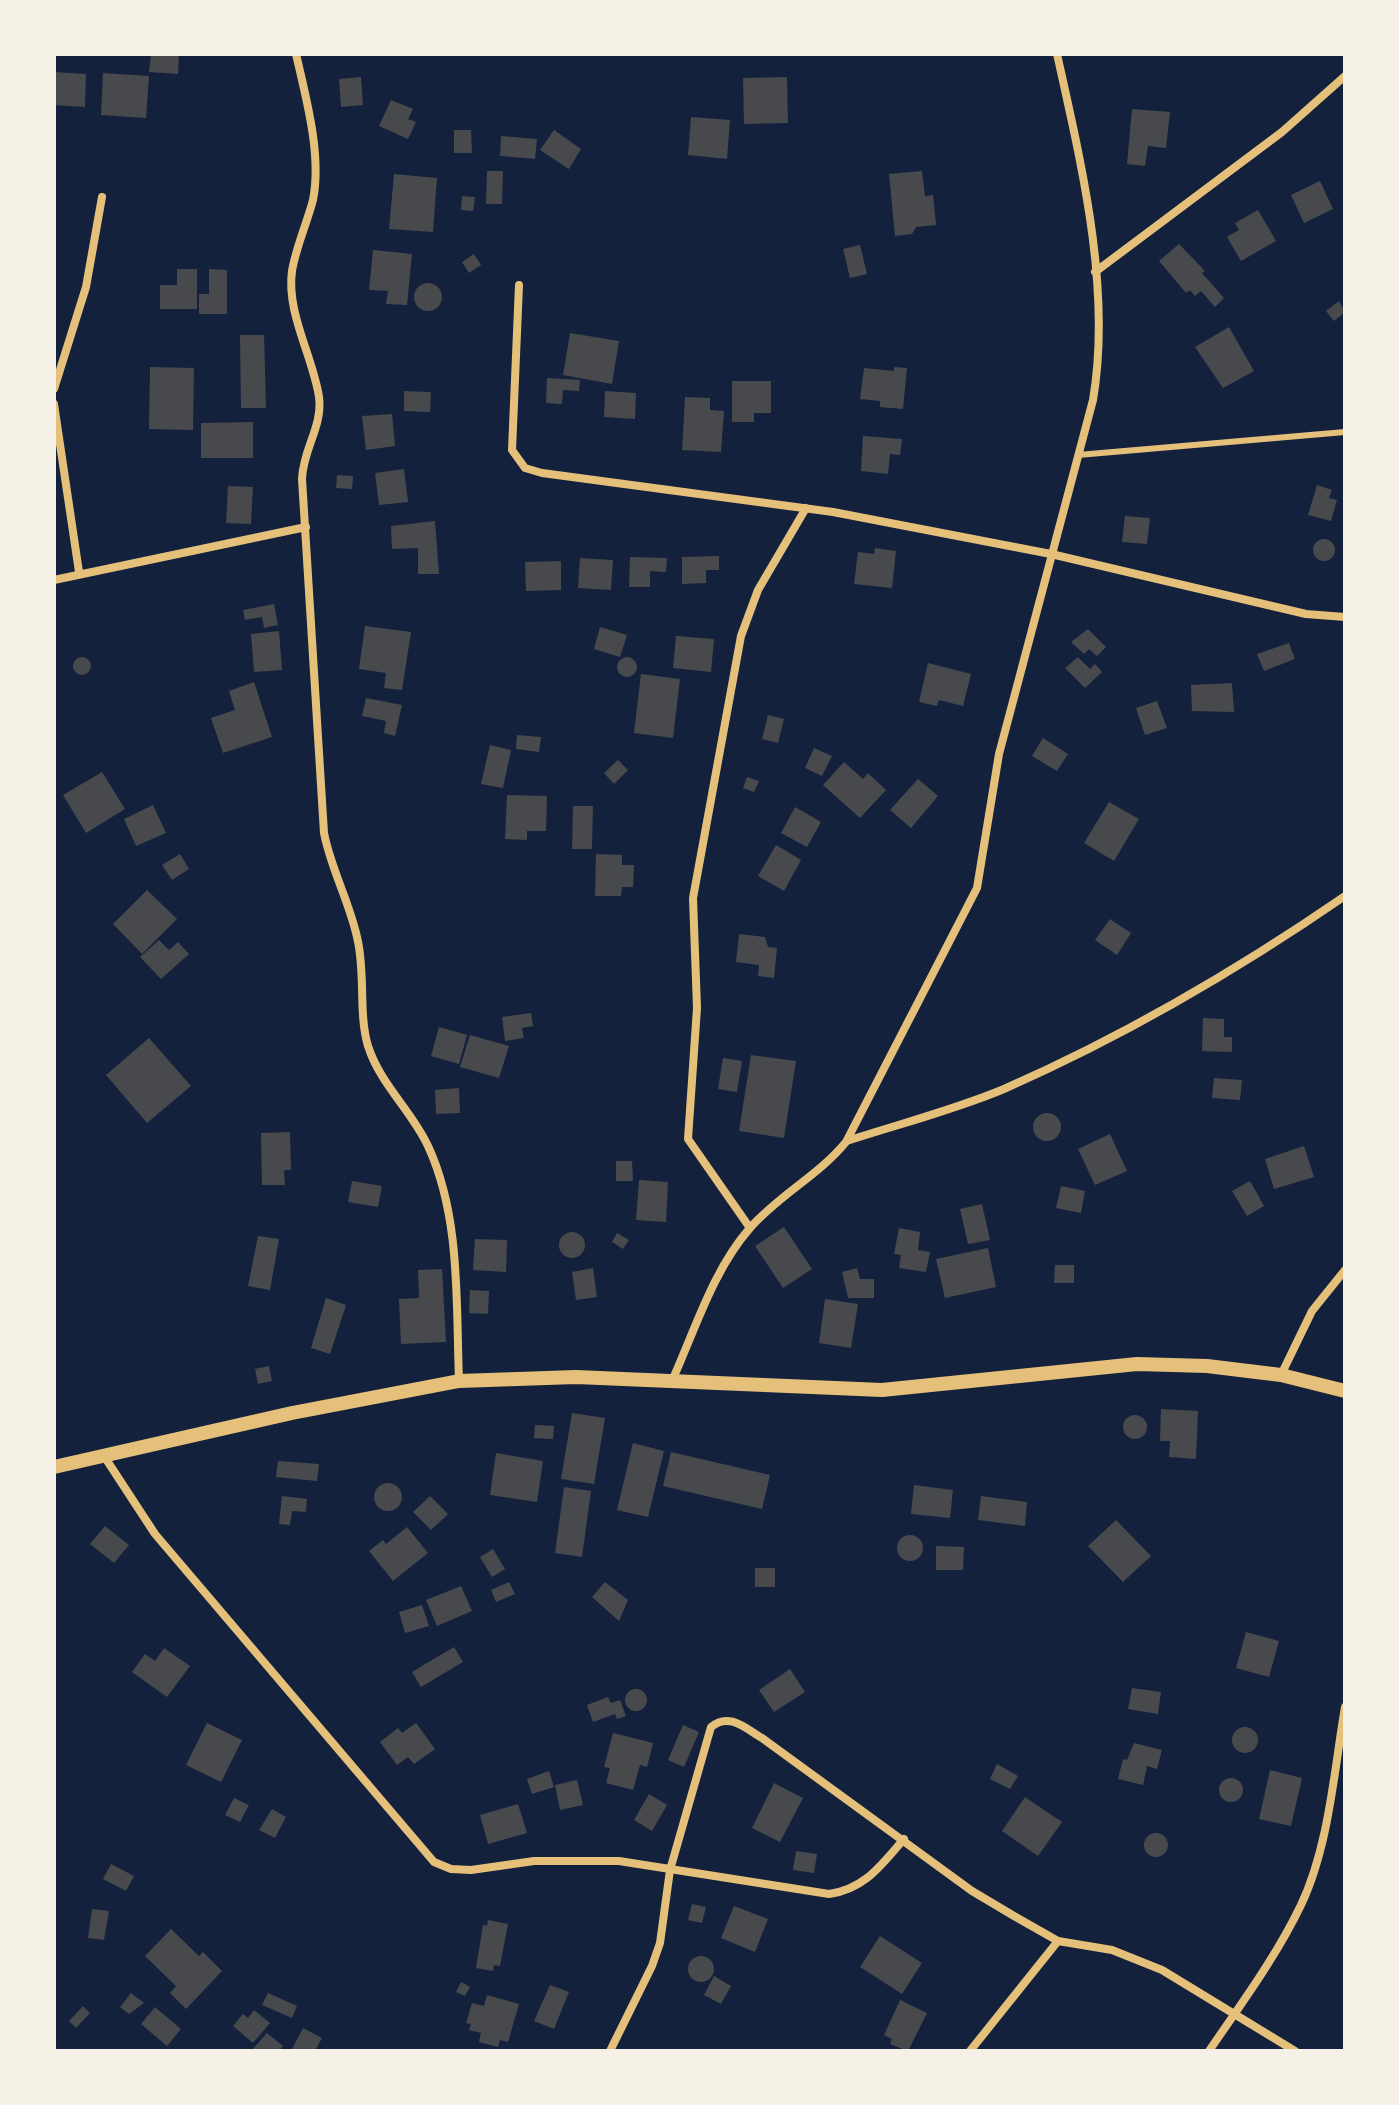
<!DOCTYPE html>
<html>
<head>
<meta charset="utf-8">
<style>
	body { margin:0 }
	#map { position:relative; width:1399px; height:2105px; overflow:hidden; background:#14213d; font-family:Arial,sans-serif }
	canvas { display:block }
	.frame { position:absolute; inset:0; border:56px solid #f6f1e7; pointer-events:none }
</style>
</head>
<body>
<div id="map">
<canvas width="1399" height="2105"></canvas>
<div class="frame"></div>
</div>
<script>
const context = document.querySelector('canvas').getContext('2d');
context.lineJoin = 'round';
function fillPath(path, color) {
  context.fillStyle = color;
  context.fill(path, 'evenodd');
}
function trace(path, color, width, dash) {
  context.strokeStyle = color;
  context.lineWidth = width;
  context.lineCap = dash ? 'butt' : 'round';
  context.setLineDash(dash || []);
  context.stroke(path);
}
fillPath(new Path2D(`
	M151,54H179L178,74L149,72Z
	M54,72L86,74L85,107L54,105Z
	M103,73L149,76L146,118L101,115Z
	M361,77L363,105L341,107L339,79Z
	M787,77L788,123L744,124L743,78Z
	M391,100L413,109L408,119L416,122L408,139L379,126Z
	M1132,109L1170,112L1166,148L1148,146L1145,166L1127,164Z
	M691,117L730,120L727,159L688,155Z
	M454,130H471L472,153H454Z
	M554,130L581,149L569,169L540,150Z
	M501,136L537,139L535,159L500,156Z
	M487,171H503L502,204H486Z
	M922,171L925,196L933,195L936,225L916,227L912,234L895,236L889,174Z
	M394,174L437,178L433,232L389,229Z
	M1320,181L1333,209L1304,223L1291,195Z
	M462,196L475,197L473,211L461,210Z
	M1258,210L1276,241L1241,261L1227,237L1239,230L1235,223Z
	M1179,244L1205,271L1202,273L1224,298L1215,307L1201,291L1195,296L1190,290L1186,293L1159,261Z
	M860,245L867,274L850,278L843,249Z
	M373,250L412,254L407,305L386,304L388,291L369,290Z
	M474,254L481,265L469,273L462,262Z
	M177,269H197V309H160V285H177Z
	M209,269L227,270V314H199V294H209Z
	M414 297a14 14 0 1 1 28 0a14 14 0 1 1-28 0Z
	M1339,301L1345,312L1334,321L1326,311Z
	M1229,327L1254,371L1223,388L1195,347Z
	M570,333L619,341L612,384L563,375Z
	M240,335H264L266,408H241Z
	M150,367L194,368L193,430L149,429Z
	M894,367L907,368L903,409L880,407V401L860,399L864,368L894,371Z
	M547,378L580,380L579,391L563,390L562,404L546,403Z
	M732,381H771V413H754V422H732Z
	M404,391L431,392L430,412L404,411Z
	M605,391L636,393L635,419L604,417Z
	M685,397L710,398V410L724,411L721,452L682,450Z
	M392,414L395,446L366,450L362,416Z
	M253,422V458H201V423Z
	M863,436L902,439L900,455L890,454L888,474L861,471Z
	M404,469L408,502L379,505L375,473Z
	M337,475L353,476L352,489L336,488Z
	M1317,485L1332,490L1329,498L1337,500L1331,521L1308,515Z
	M228,486L253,487L251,524L226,523Z
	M1125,516L1150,518L1147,544L1122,542Z
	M435,521L439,574H418V548L392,549L391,526Z
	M1313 550a11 11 0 1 1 22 0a11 11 0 1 1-22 0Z
	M875,548L896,551L892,588L854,584L858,552L874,554Z
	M719,556V570H706V583L682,584V557Z
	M630,557L667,558L666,572L650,571V587H629Z
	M580,558L613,560L611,590L578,588Z
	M561,561V590L526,591L525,562Z
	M274,604L278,625L264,628L262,617L245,620L243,610Z
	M365,626L411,632L402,690L384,688L386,673L359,669Z
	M600,627L627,635L620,657L594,649Z
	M1088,629L1106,647L1097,656L1089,649L1084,654L1071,642Z
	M279,631L282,670L254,672L251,634Z
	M676,636L714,639L711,672L673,668Z
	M1289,643L1295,659L1264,671L1257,654Z
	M617 667a10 10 0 1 1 20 0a10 10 0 1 1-20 0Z
	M73 666a9 9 0 1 1 18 0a9 9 0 1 1-18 0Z
	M1078,657L1090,669L1095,664L1102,672L1085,688L1065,668Z
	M928,663L971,674L963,706L939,700L937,706L919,702Z
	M641,674L680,679L673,738L634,733Z
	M254,682L272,737L223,753L211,718L235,710L229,691Z
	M1232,683L1234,712L1192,711L1191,685Z
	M366,698L402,705L395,736L384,733L386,721L362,716Z
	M1157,701L1167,728L1145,735L1136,708Z
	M768,715L784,719L778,743L762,739Z
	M517,735L541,737L539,752L516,749Z
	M1043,738L1068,754L1057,771L1032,756Z
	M490,745L511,750L503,788L481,784Z
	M814,748L832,756L822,776L805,768Z
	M618,760L628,770L614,784L604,773Z
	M844,762L863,779L868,773L886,790L860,818L823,785Z
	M102,772L125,809L86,833L63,795Z
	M747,777L759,781L754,792L743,788Z
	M918,779L938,796L911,828L890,810Z
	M507,795L547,796L546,831H527V840L505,839Z
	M1109,802L1139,819L1114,861L1084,843Z
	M153,805L166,833L136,846L124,819Z
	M573,806H593L592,849H572Z
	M795,807L821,822L807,847L781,833Z
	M776,845L801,860L784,891L758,876Z
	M180,854L189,869L172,880L162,865Z
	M596,854L622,855V865H634L633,887H622L621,896H595Z
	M147,890L177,919L142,954L113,924Z
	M1110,919L1131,933L1117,955L1095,940Z
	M739,934L765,937L768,947L777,948L774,978L758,976L759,965L736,962Z
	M159,940L169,950L178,942L189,954L161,979L140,957Z
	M531,1013L533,1026L522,1028L524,1038L505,1041L502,1017Z
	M1203,1018L1224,1019V1037H1232V1052L1202,1051Z
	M439,1027L467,1035L459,1064L431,1056Z
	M470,1035L509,1046L499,1078L460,1067Z
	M149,1038L191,1086L147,1123L106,1075Z
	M751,1055L796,1061L784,1138L739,1131Z
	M723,1058L742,1061L737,1092L718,1089Z
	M1214,1078L1242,1080L1240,1100L1212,1098Z
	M459,1088L460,1113L436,1114L435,1090Z
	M1033 1127a14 14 0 1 1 28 0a14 14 0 1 1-28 0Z
	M290,1132L291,1170H284L285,1185H262L261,1133Z
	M1110,1134L1127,1171L1095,1185L1078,1149Z
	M1304,1146L1314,1177L1274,1189L1265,1159Z
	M616,1161H632L633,1181H616Z
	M639,1180L668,1182L666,1222L636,1220Z
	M352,1181L382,1186L378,1207L348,1202Z
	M1250,1181L1264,1206L1247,1216L1232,1191Z
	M1061,1186L1085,1191L1081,1213L1056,1208Z
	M982,1204L990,1240L968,1244L960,1209Z
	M784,1227L812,1269L783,1288L755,1246Z
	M899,1228L920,1232L918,1250L930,1252L926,1272L899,1268L901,1255L894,1254Z
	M559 1245a13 13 0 1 1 26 0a13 13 0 1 1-26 0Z
	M617,1233L629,1240L623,1249L612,1242Z
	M258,1236L279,1239L270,1290L248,1286Z
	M475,1239L507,1240L506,1272L473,1270Z
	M988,1248L996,1287L945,1298L936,1259Z
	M1055,1265H1074V1283H1054Z
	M593,1268L597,1297L576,1300L572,1272Z
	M857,1268L860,1279H874V1298H848L842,1272Z
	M442,1269L446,1342L401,1344L399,1299L419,1298L418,1270Z
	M470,1290L489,1291L488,1314L469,1313Z
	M326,1298L346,1305L330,1354L311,1348Z
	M825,1299L858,1304L851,1348L819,1343Z
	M269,1366L272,1381L258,1384L255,1369Z
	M1161,1409L1198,1411L1196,1459L1169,1457L1170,1441H1160Z
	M572,1413L605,1418L594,1484L561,1479Z
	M1123 1427a12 12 0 1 1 24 0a12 12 0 1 1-24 0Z
	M535,1425L554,1426L553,1439L534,1438Z
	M633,1443L664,1451L648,1517L617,1510Z
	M671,1452L770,1475L762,1509L663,1486Z
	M496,1453L543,1461L537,1502L490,1495Z
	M278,1461L319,1464L317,1481L276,1477Z
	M374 1497a14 14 0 1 1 28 0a14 14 0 1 1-28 0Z
	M914,1485L953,1490L950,1518L911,1514Z
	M564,1487L591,1491L582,1557L555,1553Z
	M282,1496L307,1499L306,1512L292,1511L290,1525L279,1524Z
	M430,1496L448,1514L431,1530L413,1512Z
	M981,1496L1027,1502L1025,1526L978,1520Z
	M1116,1520L1151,1556L1123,1582L1088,1546Z
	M105,1526L129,1545L114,1563L90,1544Z
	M407,1527L428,1553L393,1581L369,1551L383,1540L386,1544Z
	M897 1548a13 13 0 1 1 26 0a13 13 0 1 1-26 0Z
	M936,1546L964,1547L963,1570H936Z
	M493,1549L505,1569L492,1577L480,1557Z
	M755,1568H775V1587H755Z
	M509,1582L515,1594L496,1602L491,1590Z
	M605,1582L628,1600L619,1621L592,1597Z
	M461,1586L472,1611L437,1626L426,1600Z
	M422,1605L429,1626L405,1633L399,1612Z
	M1246,1632L1279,1641L1269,1677L1236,1668Z
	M454,1647L463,1662L421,1687L412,1672Z
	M164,1648L190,1666L167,1697L132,1672L145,1654L155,1661Z
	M790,1669L805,1692L774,1712L759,1690Z
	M1132,1688L1161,1692L1158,1714L1128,1709Z
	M625 1700a11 11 0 1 1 22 0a11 11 0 1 1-22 0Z
	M608,1697L611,1703L620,1700L626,1716L617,1719L615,1714L593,1722L587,1705Z
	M207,1723L242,1740L221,1782L186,1765Z
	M416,1723L435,1749L414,1764L408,1757L397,1765L380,1742L398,1728L402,1733Z
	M683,1725L699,1732L684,1767L668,1760Z
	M1232 1740a13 13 0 1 1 26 0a13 13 0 1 1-26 0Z
	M613,1733L653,1743L647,1767L640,1765L633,1790L606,1783L610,1768L604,1767Z
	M1134,1743L1162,1750L1157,1769L1147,1766L1143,1785L1118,1779L1123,1759L1127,1760Z
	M997,1764L1018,1776L1010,1789L990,1779Z
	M1270,1770L1302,1778L1291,1826L1259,1819Z
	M549,1771L554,1787L532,1794L527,1779Z
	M1219 1790a12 12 0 1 1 24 0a12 12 0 1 1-24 0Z
	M577,1780L583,1805L560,1810L555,1785Z
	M774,1783L803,1798L780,1842L752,1828Z
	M649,1794L667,1805L652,1831L634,1820Z
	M1025,1797L1062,1822L1038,1856L1002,1831Z
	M234,1798L249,1805L240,1822L225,1815Z
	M518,1804L527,1833L488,1844L480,1815Z
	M272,1809L286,1817L275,1838L259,1830Z
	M1144 1845a12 12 0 1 1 24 0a12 12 0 1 1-24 0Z
	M796,1851L817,1854L814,1873L793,1870Z
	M111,1864L134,1876L126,1891L103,1879Z
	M692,1904L706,1907L702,1923L688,1920Z
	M734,1906L768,1919L755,1952L721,1938Z
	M92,1909L109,1911L104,1940L88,1938Z
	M488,1920L508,1924L500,1966L494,1965L493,1971L476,1968L483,1925L487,1926Z
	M171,1929L199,1956L203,1952L222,1971L186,2009L170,1993L176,1986L145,1956Z
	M880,1936L922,1963L902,1994L860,1967Z
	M688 1969a13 13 0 1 1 26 0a13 13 0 1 1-26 0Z
	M714,1976L731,1986L721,2004L704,1995Z
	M461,1982L470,1987L465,1996L456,1992Z
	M550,1985L569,1992L554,2029L534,2021Z
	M131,1993L144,2003L129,2014L120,2007Z
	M268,1993L297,2006L292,2018L262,2005Z
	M487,1995L519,2004L508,2042L500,2040L498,2047L479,2042L481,2033L469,2030L471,2024L466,2023L472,2003L484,2006Z
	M900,2000L927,2013L908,2051L890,2044L892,2039L884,2035Z
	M83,2006L90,2013L76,2028L69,2021Z
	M155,2007L181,2029L167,2046L141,2024Z
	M254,2010L270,2023L253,2043L233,2026L243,2014L248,2018Z
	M303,2028L322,2038L315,2051L292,2049Z
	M267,2033L283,2046L279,2051H251Z`), '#48494c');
trace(new Path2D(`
	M1078,455L1345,432`), '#e5c07b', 6);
trace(new Path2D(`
	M296,54C306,98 322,155 313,200C307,223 296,247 292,271C286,312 313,357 319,397C323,426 303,449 302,479L324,833C331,869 349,901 357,937C366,973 358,1012 368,1046C380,1084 412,1111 428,1146C461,1217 456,1304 459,1381
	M1095,272L1282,132L1345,76
	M519,285L512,450L525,468L542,473L833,512L1051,554L1306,614L1345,617
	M54,389L86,287L102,197
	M54,404L79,572
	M54,580L306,527
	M847,1141C899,1124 954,1110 1004,1089C1122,1037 1239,969 1345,896
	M750,1228L688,1139L697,1008L693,898L741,636L758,590L806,508
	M1281,1375L1312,1311L1345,1270
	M672,1381C695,1330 713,1270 750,1228C779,1195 819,1175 846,1142L977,888L999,754L1093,400C1112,288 1081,163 1057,54
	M104,1456L155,1534L434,1862L451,1869L471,1870L534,1861H619L829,1894C865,1889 881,1865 904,1839
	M610,2051L652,1966L660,1943L670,1870L711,1727C729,1712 745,1728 762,1738L972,1891L1014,1916L1058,1941L1112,1950L1162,1970L1295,2051
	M970,2051L1058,1941
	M1209,2051C1241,2004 1276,1957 1301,1905C1329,1846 1334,1771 1345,1707`), '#e5c07b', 8);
trace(new Path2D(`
	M54,1467L292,1413L459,1381L576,1377L882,1390L1137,1364L1207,1366L1281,1375L1345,1391`), '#e5c07b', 14);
</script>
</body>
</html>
